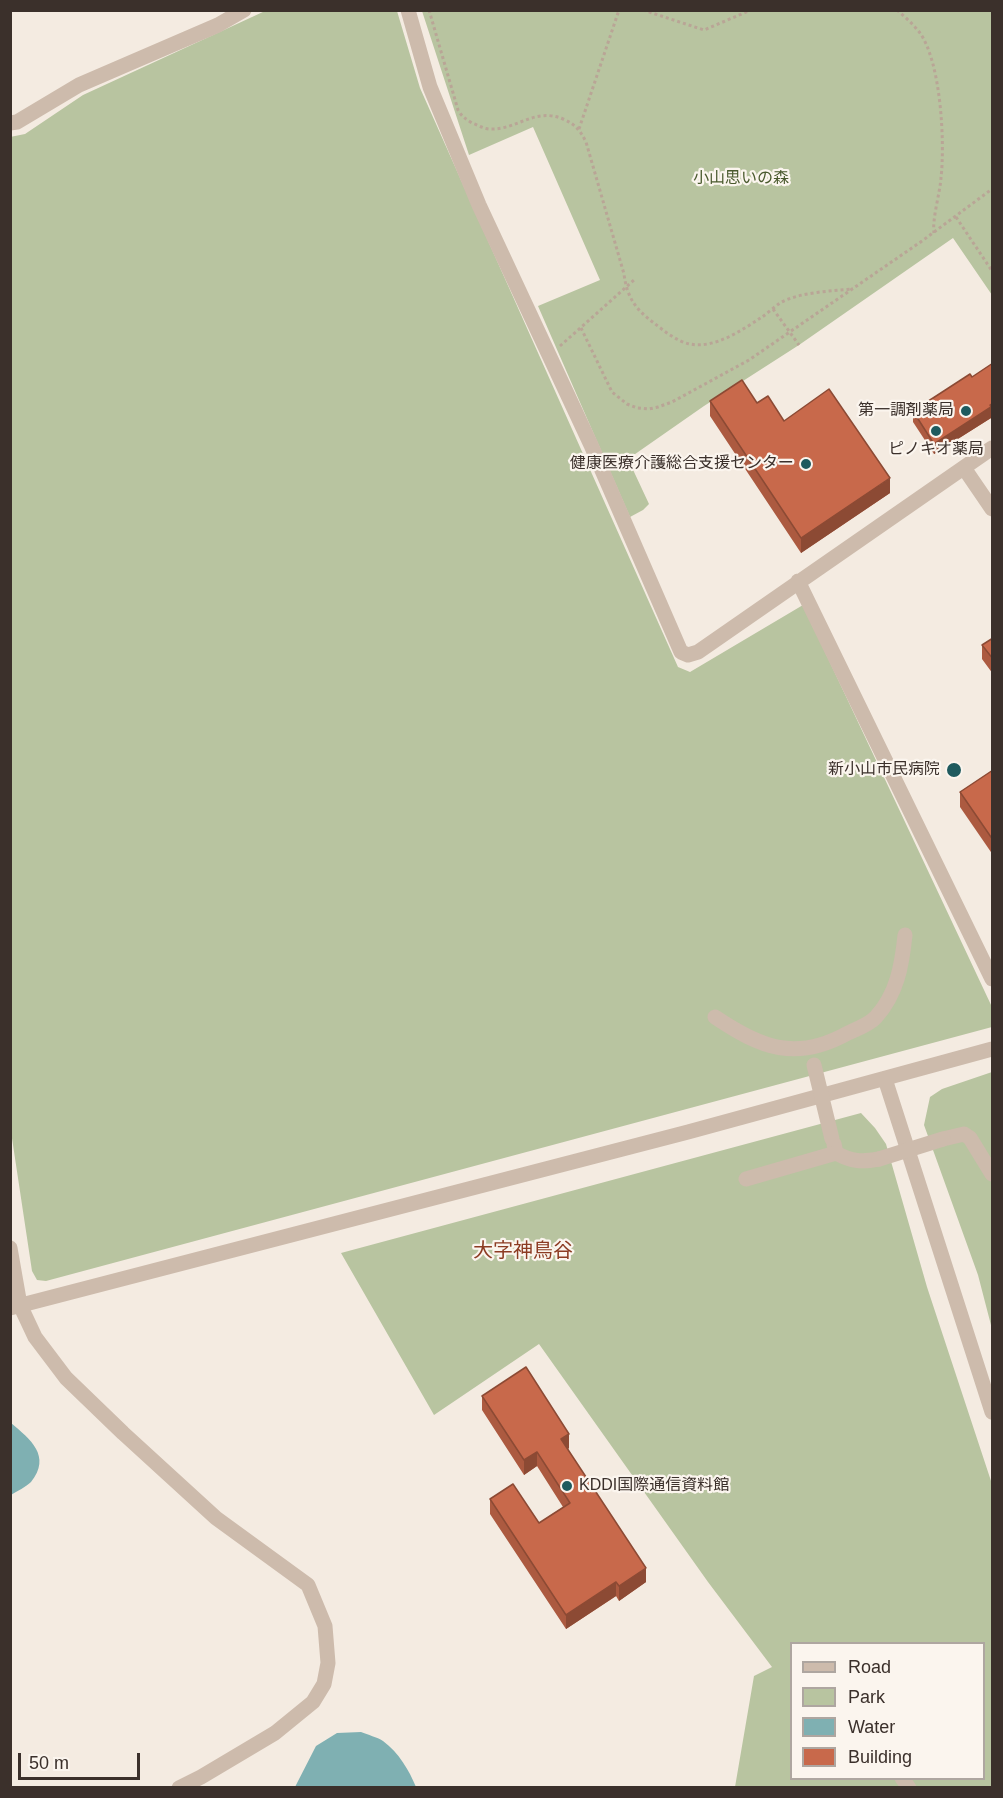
<!DOCTYPE html>
<html>
<head>
<meta charset="utf-8">
<style>
	body { margin:0 }
	#map { position:relative; width:1003px; height:1798px; overflow:hidden; background:#f4ebe1; font-family:Arial,sans-serif }
	canvas { display:block }
	.frame { position:absolute; inset:0; border:12px solid #3b302b; pointer-events:none }
	.legend { position:absolute; left:790px; top:1642px; width:195px; height:138px; box-sizing:border-box; background:#fbf5ee; border:2px solid #aea6a0; margin:0; padding:8px 10px; list-style:none; font-size:18px; color:#3b302b }
	.legend li { display:flex; align-items:center; gap:12px; height:30px }
	.legend b { width:30px; border:2px solid #aea6a0 }
	.scale { position:absolute; left:18px; top:1753px; width:122px; height:27px; box-sizing:border-box; border:3px solid #3b302b; border-top:0; padding-left:8px; font-size:18px; line-height:21px; white-space:nowrap; color:#3b302b; -webkit-text-stroke:4px #fbf5ee; paint-order:stroke }
</style>
</head>
<body>
<div id="map">
<canvas width="1003" height="1798"></canvas>
<div class="frame"></div>
<ul class="legend">
<li><b style="height:8px;background:#cdbbac"></b>Road</li>
<li><b style="height:16px;background:#b8c4a0"></b>Park</li>
<li><b style="height:16px;background:#7fb0b2"></b>Water</li>
<li><b style="height:16px;background:#c8694b"></b>Building</li>
</ul>
<div class="scale">50 m</div>
</div>
<script>
const context = document.querySelector('canvas').getContext('2d');
context.lineJoin = 'round';
function fillPath(path, color) {
  context.fillStyle = color;
  context.fill(path, 'evenodd');
}
function trace(path, color, width, dash) {
  context.strokeStyle = color;
  context.lineWidth = width;
  context.lineCap = dash ? 'butt' : 'round';
  context.setLineDash(dash || []);
  context.stroke(path);
}
function drawText(font, color, halo, rows, align = 'center') {
  context.font = font + ' Arial,"Noto Sans JP",sans-serif';
  context.lineWidth = 4.5;
  context.setLineDash([]);
  context.textBaseline = 'middle';
  context.strokeStyle = halo;
  context.fillStyle = color;
  for (const [text, x, y, turn = 0] of rows) {
    context.save();
    context.translate(x, y);
    context.rotate((+turn || 0) * Math.PI / 180);
    context.textAlign = isNaN(turn) ? turn : align;
    if (halo) context.strokeText(text, 0, 0);
    context.fillText(text, 0, 0);
    context.restore();
  }
}
fillPath(new Path2D(`
	M265,11H397L420,88L678,667L690,672L803,605L992,1007V1027L46,1281L37,1280L32,1271L10,1125V137L25,134L83,95Z
	M422,11H992V295L953,238L799,345L704,406L628,459L649,504L643,510L630,517L538,306L600,280L533,127L469,155Z
	M992,1072V1329L978,1275L924,1125L930,1097L942,1089Z
	M861,1113L875,1128L886,1144L927,1287L992,1484V1787H735L754,1676L772,1667L708,1582L539,1344L434,1415L341,1253ZM792,1644H984V1778H792Z`), '#b8c4a0');
fillPath(new Path2D(`
	M11,1423C30,1439 52,1456 31,1482C26,1487 17,1491 11,1495Z
	M361,1732C368,1735 377,1737 383,1741C399,1753 409,1770 416,1787H295L316,1746L337,1733Z`), '#7fb0b2');
trace(new Path2D(`
	M429,10L458,110C462,117 466,119 472,123C478,125 484,129 490,129C517,130 535,107 563,119C575,124 580,130 586,142L624,274C627,297 635,309 654,323C664,331 678,342 690,344C715,349 742,330 762,317C768,313 774,307 780,303C799,292 832,291 853,289
	M643,10L704,30L751,10
	M897,10C905,17 914,25 920,33C941,63 945,142 941,178C940,193 932,219 934,233
	M579,129L619,10
	M956,217L992,271
	M773,309L799,345
	M581,328L612,392L627,404L637,408L649,409L658,407L672,402L749,360L922,241L992,189
	M560,346L635,279`), '#b9a596', 3, [3, 3]);
trace(new Path2D(`
	M408,10L430,87L479,205L591,445L681,652L688,655L698,652L992,448
	M10,123L17,122L79,85L218,25L244,10
	M964,468L992,509
	M798,581L992,979
	M715,1017C761,1048 796,1062 848,1033C857,1029 870,1024 876,1017C897,994 902,965 905,935
	M885,1079L992,1412
	M943,1139L964,1134L970,1138L992,1174
	M834,1144L836,1153C852,1162 862,1162 879,1159
	M746,1179L836,1153
	M10,1248L20,1305L35,1337L66,1378L123,1433L216,1518L308,1585L325,1626L328,1663L324,1684L313,1702L275,1733L201,1777L179,1788
	M10,1308L688,1132L992,1049
	M902,1778L909,1788`), '#cdbbac', 15);
trace(new Path2D(`
	M814,1065L832,1139
	M879,1159L943,1139`), '#cdbbac', 15);
fillPath(new Path2D(`
	M993,363V414L991,415V418L934,454L913,422V411L972,377Z
	M710,401L784,421L890,493L801,553L710,416Z
	M993,638V674L982,659V645Z
	M993,770V855L960,807V792Z
	M482,1396L569,1448L568,1449L646,1582L619,1601L616,1596L566,1629L490,1514V1499L539,1523L563,1507L537,1466L524,1475L482,1410Z`), '#ac5a40');
fillPath(new Path2D(`
	M993,403V414L991,415V418L934,454V444Z
	M890,478V493L801,553V538Z
	M569,1434V1448L561,1453V1439Z
	M537,1452V1466L524,1475V1460Z
	M646,1568V1582L619,1601V1586Z
	M616,1582V1596L566,1629V1615Z`), '#8c4a34');
const building = new Path2D(`
	M993,363V403L990,405L991,407L934,444L913,411L970,374L972,377Z
	M742,380L757,403L768,396L784,421L829,389L890,478L801,538L710,401Z
	M993,638V659L982,645Z
	M993,770V840L960,792Z
	M526,1367L569,1434L561,1439L646,1568L619,1586L616,1582L566,1615L490,1499L513,1484L539,1523L570,1503L537,1452L524,1460L482,1396Z`);
fillPath(building, '#c8694b');
trace(building, '#8c4a34', 1.5);
for (const [x, y, r, color] of [
	[966,411,6,"#1f5a5e"],
	[936,431,6,"#1f5a5e"],
	[806,464,6,"#1f5a5e"],
	[954,770,8,"#1f5a5e"],
	[567,1486,6,"#1f5a5e"]
]) {
  const dot = new Path2D();
  dot.arc(x, y, r, 0, 2 * Math.PI);
  context.fillStyle = color;
  context.fill(dot);
  trace(dot, '#fbf5ee', 2);
}
drawText('16px', '#4a5a2e', '#fbf5ee', [
	["小山思いの森",741,179]
]);
drawText('16px', '#3b302b', '#fbf5ee', [
	["第一調剤薬局",954,411],
	["ピノキオ薬局",936,450,"center"],
	["健康医療介護総合支援センター",794,464],
	["新小山市民病院",940,770],
	["KDDI国際通信資料館",579,1486,"left"]
], 'right');
drawText('20px', '#8c3b22', '#fbf5ee', [
	["大字神鳥谷",523,1251]
]);
</script>
</body>
</html>
